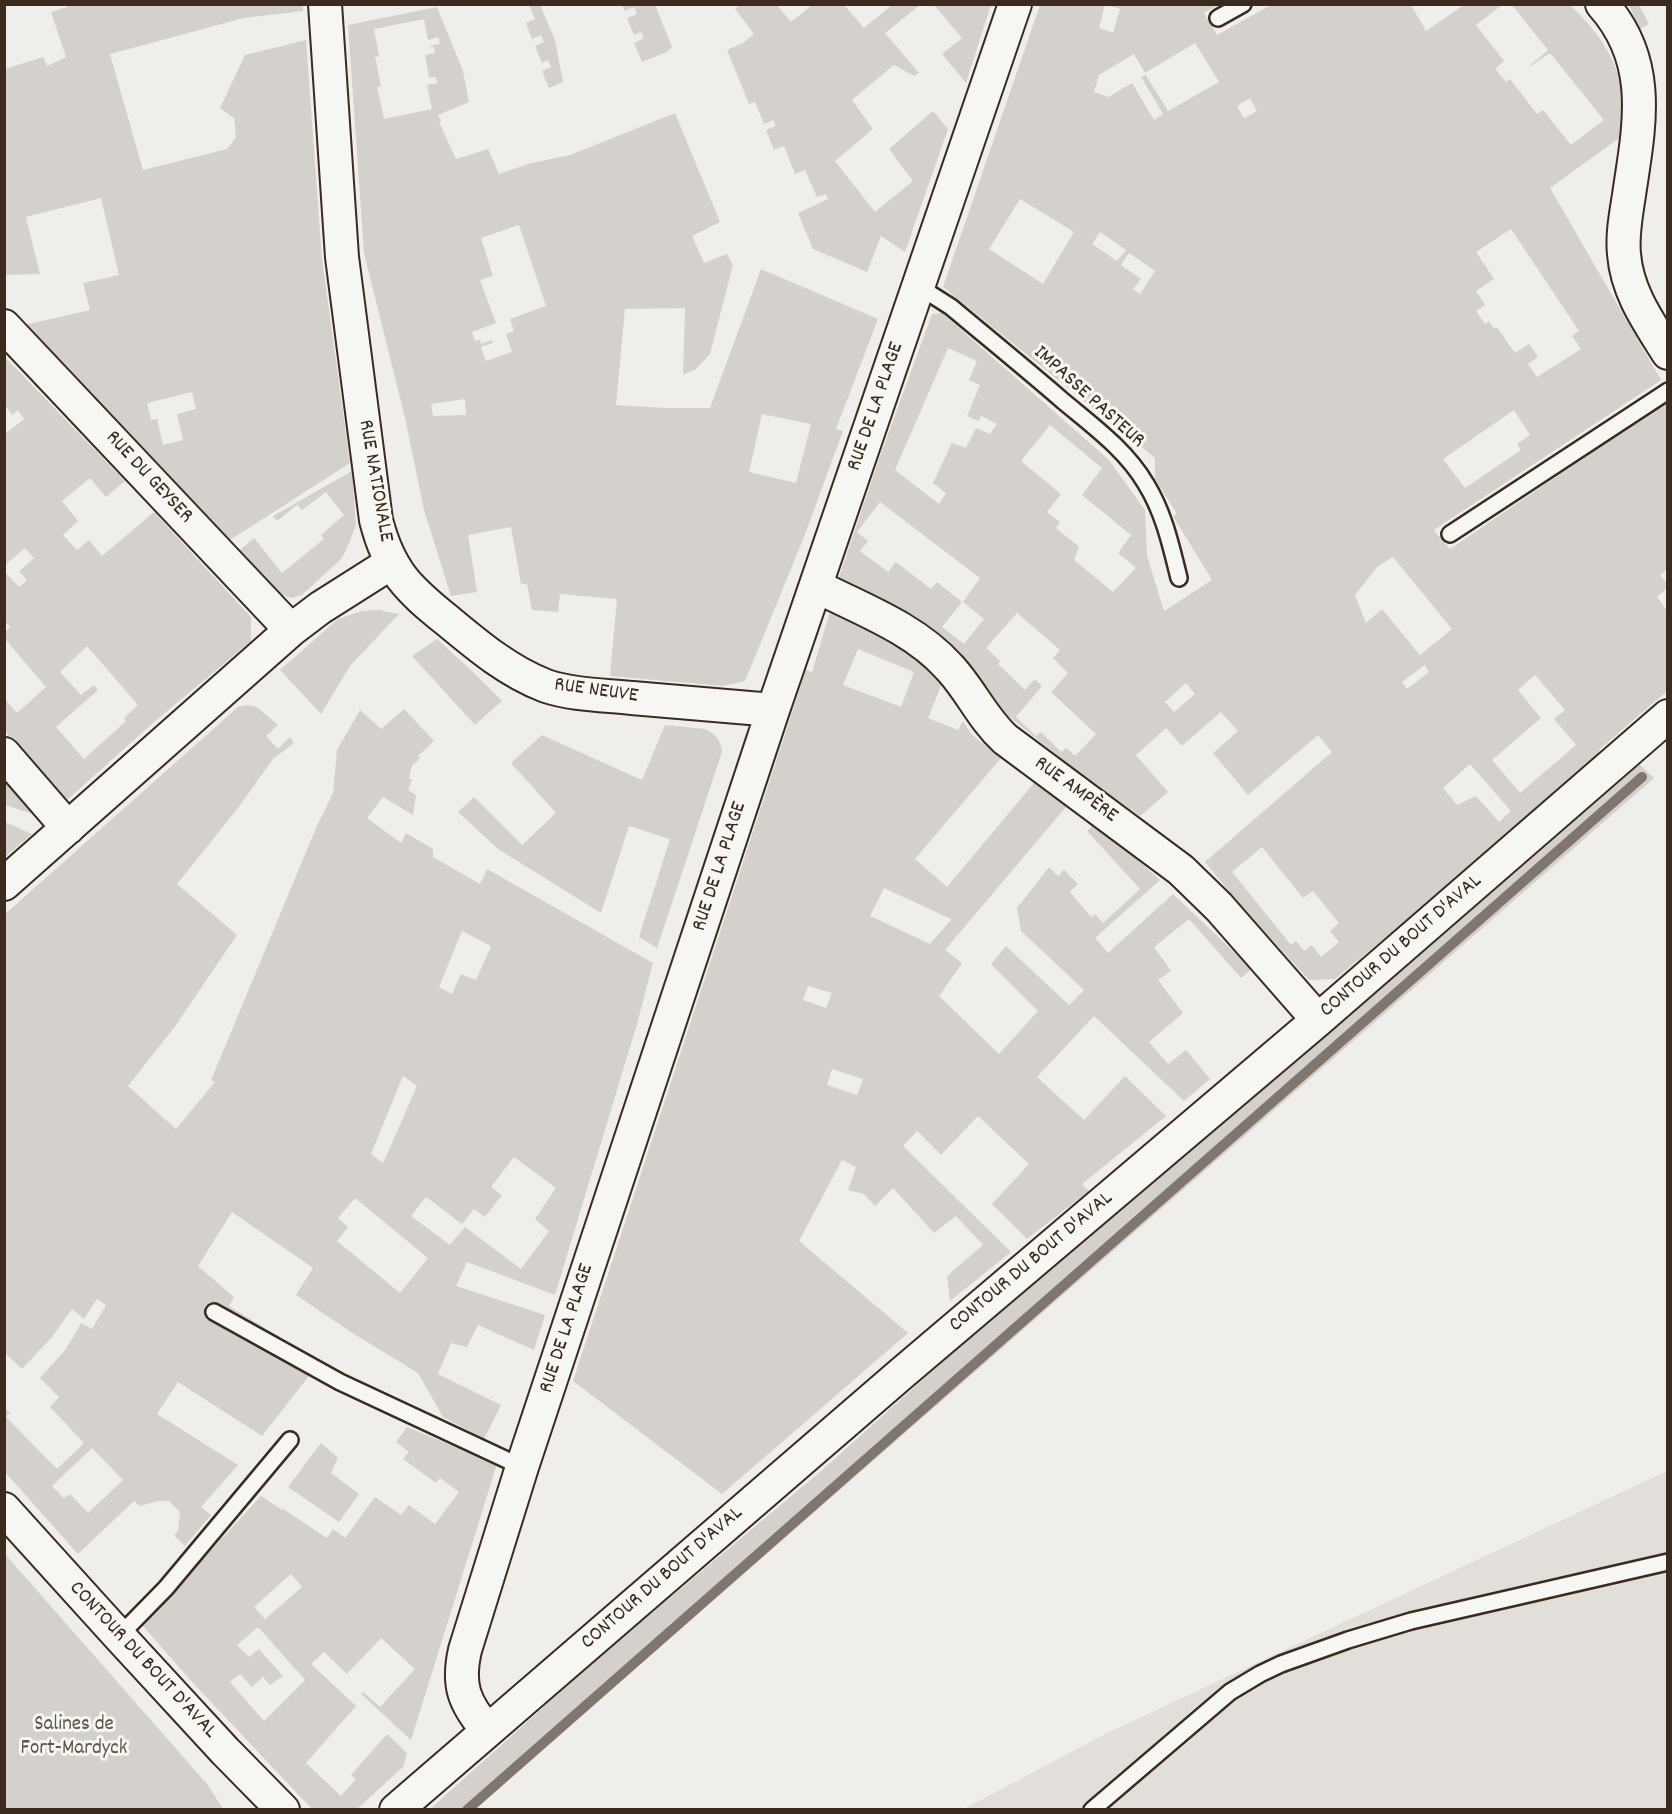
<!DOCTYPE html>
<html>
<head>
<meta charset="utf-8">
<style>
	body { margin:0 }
	#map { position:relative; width:1672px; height:1814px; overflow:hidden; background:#efeeea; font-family:Dekko,sans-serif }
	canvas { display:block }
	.frame { position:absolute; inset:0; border:6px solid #3b2a1e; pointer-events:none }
</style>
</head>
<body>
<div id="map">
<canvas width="1672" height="1814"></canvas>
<div class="frame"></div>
</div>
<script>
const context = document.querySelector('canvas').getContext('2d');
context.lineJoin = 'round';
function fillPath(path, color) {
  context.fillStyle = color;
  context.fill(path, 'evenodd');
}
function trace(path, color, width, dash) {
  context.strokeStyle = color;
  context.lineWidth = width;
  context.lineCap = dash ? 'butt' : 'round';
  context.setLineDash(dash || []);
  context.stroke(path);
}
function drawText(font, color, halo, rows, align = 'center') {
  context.font = font + ' Dekko,sans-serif';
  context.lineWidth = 6;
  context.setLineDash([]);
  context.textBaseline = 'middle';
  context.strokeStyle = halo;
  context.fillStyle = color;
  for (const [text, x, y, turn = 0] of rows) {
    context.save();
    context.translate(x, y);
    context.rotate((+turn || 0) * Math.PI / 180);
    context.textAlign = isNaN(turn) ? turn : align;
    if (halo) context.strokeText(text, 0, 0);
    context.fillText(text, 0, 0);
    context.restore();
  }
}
fillPath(new Path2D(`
	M1667,1471V1809L962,1810L1105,1734Z`), '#e2dfdb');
fillPath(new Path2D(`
	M66,5H303V11L244,18L110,54L143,170L227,149L236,137L234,118L220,108L245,55L306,40L322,259L350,463L230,540L25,325L90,310L83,283L119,275L101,198L26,217L40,274L5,275V69L43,57L47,66L66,57L51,12L67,7ZM192,392L196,409L177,414L183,440L163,445L157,419L151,420L147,403Z
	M529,5H540L555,40L563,82L549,88L542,71L551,67L548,60L542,63L535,46L544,42L541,35L532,39L526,23L535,19Z
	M622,5H655L672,47L667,52L642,62L634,43L644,38L641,32L634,35L627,18L637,14L634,7L625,11Z
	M740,5H777L791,22L812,5H844L864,28L892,5H920L885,33L919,73L914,76L894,65L852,100L873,129L835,161L875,212L913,181L889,149L933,111L948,129L905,252L881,236L867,272L813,249L798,213L828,199L826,194L817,197L805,170L795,174L784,146L774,150L766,130L775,126L774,120L764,124L755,102L749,104L727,50L743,43L754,34L735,9Z
	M934,5H991L966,83L942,54L962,38Z
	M1040,5H1105L1099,28L1113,33L1120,9L1107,5H1218L1204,13L1217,35L1271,5H1411L1426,31L1464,5H1502L1476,25L1504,61L1495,69L1506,82L1510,79L1537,114L1543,110L1571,145L1604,120L1550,53L1525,70L1548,50L1512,5H1570C1598,32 1618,58 1623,98C1624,110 1622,124 1622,136L1550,188L1661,380L1434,530L1450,549L1666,402L1667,403L1668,568L1660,575L1667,584V588L1657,597L1667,611V691L1599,750L1601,753L1404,922L1335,979L1309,980L1240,905L1205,862L1332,752L1318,735L1248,795L1213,753L1238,731L1221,712L1182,746L1166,728L1136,755L1168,792L1140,816L1081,774L1007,715L957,653L839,577L879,459L932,314L942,313L1109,460L1145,510L1147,556L1164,611L1212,580L1173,516L1177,514L1155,479V458L943,287ZM1195,43L1219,82L1168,111L1146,75L1141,77L1163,114L1154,120L1132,83L1108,97L1094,92L1099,75L1134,54L1145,73ZM1250,98L1257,111L1244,118L1237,106ZM1020,199L1074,232L1043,284L989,249ZM1511,229L1579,331L1572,336L1581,349L1537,377L1528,364L1538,357L1529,344L1515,353L1497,327L1494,329L1489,321L1485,324L1476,311L1485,305L1476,291L1494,279L1476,252ZM1100,232L1126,250L1117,261L1092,244ZM1129,253L1155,271L1140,294L1133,289L1141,279L1121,265ZM948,348L977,361L969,380L980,385L967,416L979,421L981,416L997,424L990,434L976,428L966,448L952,443L933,483L946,493L939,504L895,470ZM1514,410L1530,435L1517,444L1521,450L1465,488L1443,459ZM1050,425L1102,468L1082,495L1131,535L1118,553L1136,568L1113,592L1074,560L1079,547L1056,528L1060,522L1047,512L1061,494L1021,461ZM880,502L980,578L963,602L984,619L964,644L942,627L962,602L937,582L931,589L896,562L888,572L860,551L868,541L857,532ZM1393,557L1452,629L1420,655L1382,609L1366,623L1355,595L1378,566ZM1017,613L1060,650L1053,658L1068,673L1051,692L1096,734L1075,756L1066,748L1061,752L1041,732L1036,736L1016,717L1042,686L1035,679L1025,690L998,664L1000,661L986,648ZM1425,665L1429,672L1407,689L1402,682ZM1535,675L1565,710L1554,719L1576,745L1520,793L1492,760L1541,718L1518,690ZM1186,683L1195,694L1174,712L1165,702ZM1470,764L1511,811L1499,822L1476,796L1457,805L1443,788ZM1262,847L1303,898L1313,891L1339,923L1330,931L1339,942L1321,957L1312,945L1304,951L1296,941L1291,945L1232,872Z
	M1629,5H1639L1649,24L1640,29Z
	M437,7L463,71L469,102L438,115L441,121L439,122L456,159L488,149L499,174L528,164L570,155L675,113L720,222L692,236L704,263L727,254L733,265L710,354L696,369L683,375L685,308L625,309L616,405L665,408H710L761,269L878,319L836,429L843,431L804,537L745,681L722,686L610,676L617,599L560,594L558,612L532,610L527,584H521L511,527L468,535L477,592L451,596L424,510L405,418L364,253L348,25ZM424,19L428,40L438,37L440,44L430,46V47H434L435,53L425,55L429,78L436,77L437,83L427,85L432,109L384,119L377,87L381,86L375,57L379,56L374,29ZM519,225L546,306L510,319L514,331L506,334L512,352L486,361L481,347L493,343L492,340L481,344L480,340L475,341L472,332L496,323L480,280L493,276L481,238ZM465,399L466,415L433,416L431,404ZM762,414L811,424L796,483L749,472Z
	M5,357L125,481L106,497L90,478L62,501L78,521L63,535L77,550L89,540L102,556L154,512L251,617V641L153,723L66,801L5,731V699L17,713L46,687L5,639V632L10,627L5,621L4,571L19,587L27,580L19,571L34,558L25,548L5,565V434L24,419L18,410L12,415L5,405ZM87,646L138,705L124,718L126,721L84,759L56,727L98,690L94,685L81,695L60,672Z
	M352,471L356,524L350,541L342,558L302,595L291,598L282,595L240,550L254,538L282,573L324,539L321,535L344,515L326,492L302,510L297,505L277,521L273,516Z
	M831,608L945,676L928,718L958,730L963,721L971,734L1001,758L915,859L947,887L1034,783L1053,797L1060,791L1071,801L945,950L962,963L939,996L999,1054L1038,1011L991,964L1006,946L1069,1005L1084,990L1021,931L1017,908L1049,867L1058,876L1064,870L1078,884L1070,892L1091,917L1095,914L1103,923L1140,889L1087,831L1096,823L1160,880L1095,938L1108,953L1173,894L1252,969L1241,978L1189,919L1154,947L1171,971L1158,980L1183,1013L1149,1042L1168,1064L1186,1050L1210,1079L1184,1101L1094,1016L1037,1077L1084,1120L1125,1076L1166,1116L1082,1184L1089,1191L1027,1239L992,1204L1029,1164L978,1116L941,1155L917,1131L903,1146L1011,1252L950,1301L947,1276L983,1245L956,1216L934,1233L893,1188L875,1206L864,1194L848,1190L856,1167L842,1160L799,1241L908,1333L722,1494L573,1381L806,670L812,672ZM858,649L914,672L901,707L843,685ZM884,888L951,919V920L930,944L870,916ZM808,986L832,993L826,1008L803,1000ZM832,1069L863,1079L857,1095L827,1085Z
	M379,610L399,614L350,666L321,714L280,670L338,619L362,611Z
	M437,639L471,670L502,701L475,725L412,656Z
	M247,705L257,707L278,725L266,736L278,749L290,737L294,743L273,759L238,808L177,884L237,935L176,1025L128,1086L176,1129L215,1082L211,1080L224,1049L316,828L333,793L337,750L360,710L381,729L404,709L434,741L418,756L420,758L412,766L409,778L412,780L408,790L416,795L413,815L383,797L367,818L401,843L406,833L433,849V857L480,884L487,869L653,963L637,1024L555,1295L467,1262L456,1286L545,1315L534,1350L478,1325L467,1347L451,1343L438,1374L501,1405L484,1439L443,1417L418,1373L354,1334L296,1295L313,1268L232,1212L198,1266L234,1297L229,1306L320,1362L262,1436L178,1382L157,1414L238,1465L201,1507L211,1515L185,1546L174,1535L178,1531L180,1512L169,1501H158L140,1506L134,1501L78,1554L5,1472V1408L10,1413L6,1417L57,1469L84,1443L50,1407L59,1397L40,1378L66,1349L81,1323L92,1329L106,1305L97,1299L84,1319L72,1309L52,1337L22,1369L5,1353L4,915L238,707ZM462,931L491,946L476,980L461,974L452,994L439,987ZM403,1076L417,1086L383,1163L371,1154ZM514,1157L556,1188L535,1219L549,1231L521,1269L465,1227L450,1245L411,1216L426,1197L462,1224L474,1209L485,1217L502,1195L491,1187ZM355,1198L428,1258L400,1293L337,1241L348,1227L338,1218ZM92,1448L123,1480L88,1513L70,1494L64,1498L52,1486Z
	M665,725L705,729C716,734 721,741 722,752L657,948L639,937L670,839L629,826L601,913L498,849L458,812L474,797L522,845L556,813L511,763L542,735L642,780Z
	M1638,763L1654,778L475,1809L429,1810L597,1659L820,1472L1075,1243Z
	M5,781L33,814L5,805Z
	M5,822L32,834L5,857L4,822Z
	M407,1427L497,1464L411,1740L361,1694L363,1692L380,1707L415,1669L381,1638L347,1674L324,1652L311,1664L356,1706L306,1763L341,1796L356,1779L351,1775L387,1734L407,1753L403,1767L357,1809H312L193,1683L142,1625L261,1496L282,1510L283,1509L327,1538L333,1529L345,1538L375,1497L401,1515L409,1505L435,1524L459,1492L440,1478L436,1483L403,1459L409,1452L396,1442ZM291,1574L302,1587L265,1619L254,1607ZM258,1627L305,1680L264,1721L230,1682L240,1674L252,1687L263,1677L270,1685L283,1676L259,1649L249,1657L237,1645Z
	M321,1443L338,1458L331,1473L359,1494L339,1522L288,1487Z
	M5,1554L207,1784L223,1809H5Z`), '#d4d1cc');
trace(new Path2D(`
	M467,1810L1642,777`), '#81766d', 10);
const service = new Path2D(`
	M1218,18L1243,4
	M917,288L929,293L951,307C988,338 1026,369 1063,401C1093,426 1126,450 1146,484C1164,513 1171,546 1179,578
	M1450,534L1668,391
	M214,1312L340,1382L522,1467
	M119,1636L166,1588L290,1440
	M1092,1810L1230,1692L1260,1674L1281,1664L1348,1640L1411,1621L1668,1562`);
const minor = new Path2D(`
	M325,4L342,257L376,520C389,571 408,589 448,621C478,646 509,672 546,686C573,695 603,695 632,698C679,702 726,706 773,710
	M1602,4C1654,62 1639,127 1629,195C1626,215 1622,234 1624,254C1627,292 1648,321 1668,353
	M4,326L291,630
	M816,586C861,609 914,628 949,667C970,689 982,718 1005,739L1181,870L1219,907L1318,1020
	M4,754L68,828
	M4,884L291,630L320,608L391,563
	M4,1509L119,1636L225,1751L283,1810
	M487,1730C464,1703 457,1685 465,1650L522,1467L773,710L1015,4
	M396,1810L901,1374L1318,1020L1668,716`);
trace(service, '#3b2a1e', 20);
trace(minor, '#3b2a1e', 36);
trace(service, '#f6f6f2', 15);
trace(minor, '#f6f6f2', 32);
drawText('21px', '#3b2a1e', '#f6f6f2', [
	["IMPASSE PASTEUR",1088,398,42],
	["RUE DE LA PLAGE",877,407,-71],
	["RUE DU GEYSER",148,478,47],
	["RUE NATIONALE",374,481,80],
	["RUE NEUVE",596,692,8],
	["RUE AMPÈRE",1075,791,36],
	["RUE DE LA PLAGE",721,867,-72],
	["CONTOUR DU BOUT D'AVAL",1402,947,-41],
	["CONTOUR DU BOUT D'AVAL",1032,1263,-40],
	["RUE DE LA PLAGE",568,1329,-72],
	["CONTOUR DU BOUT D'AVAL",663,1579,-41],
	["CONTOUR DU BOUT D'AVAL",142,1661,47]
]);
drawText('21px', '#61544a', '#f6f6f2', [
	["Salines de",74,1726],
	["Fort-Mardyck",74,1750]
]);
</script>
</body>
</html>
